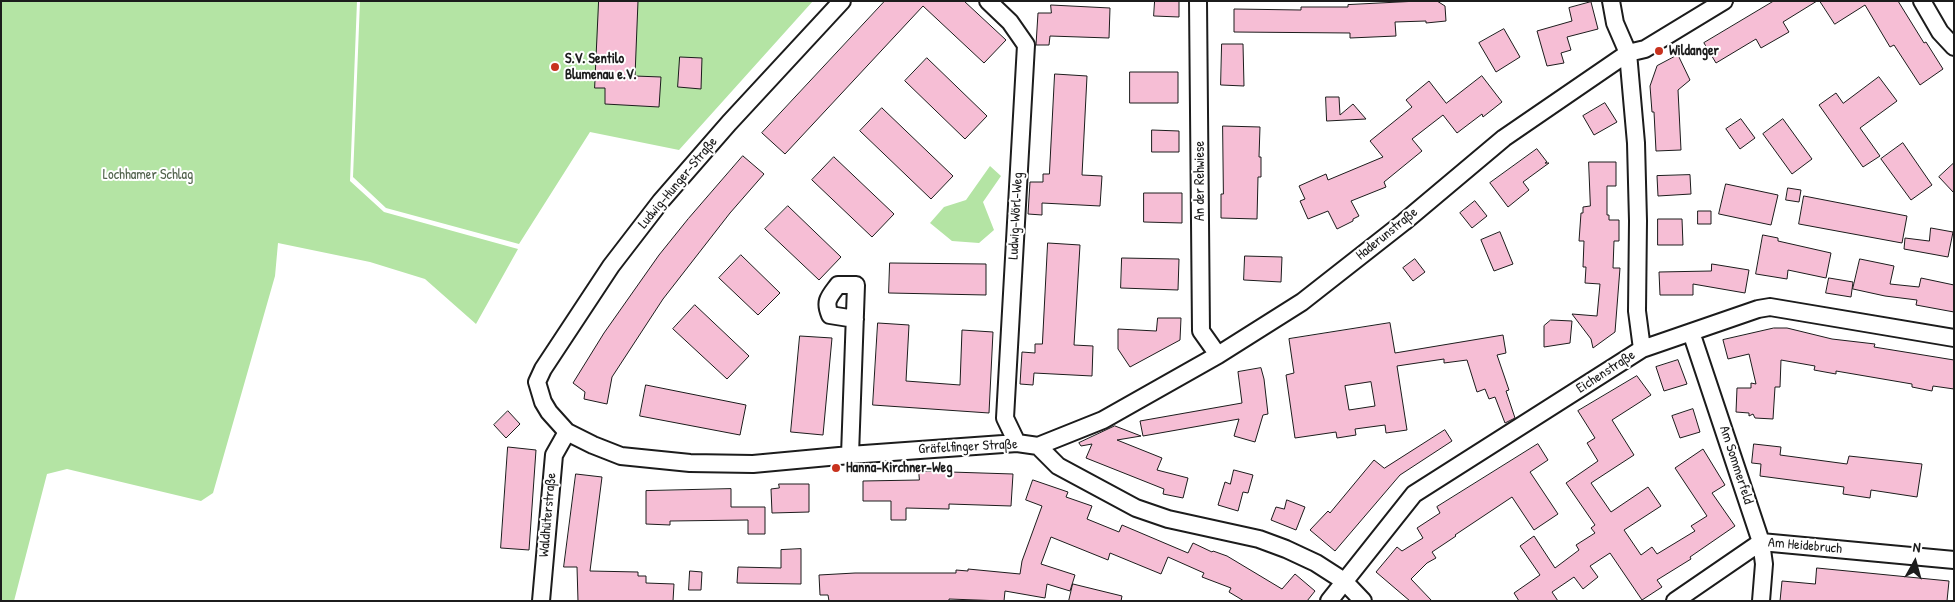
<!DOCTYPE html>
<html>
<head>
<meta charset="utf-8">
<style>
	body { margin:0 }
	#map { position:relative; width:1955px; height:602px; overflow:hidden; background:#fff; font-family:"Patrick Hand",sans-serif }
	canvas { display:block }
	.frame { position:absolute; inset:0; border:2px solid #1c1c1c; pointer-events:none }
	.north { position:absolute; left:1890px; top:537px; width:50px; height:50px; -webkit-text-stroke:4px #fff; paint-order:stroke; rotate:7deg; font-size:14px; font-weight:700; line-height:20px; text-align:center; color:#1c1c1c }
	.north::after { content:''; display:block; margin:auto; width:18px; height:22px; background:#1c1c1c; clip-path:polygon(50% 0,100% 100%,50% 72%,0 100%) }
</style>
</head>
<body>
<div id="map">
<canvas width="1955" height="602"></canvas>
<div class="frame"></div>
<div class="north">N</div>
</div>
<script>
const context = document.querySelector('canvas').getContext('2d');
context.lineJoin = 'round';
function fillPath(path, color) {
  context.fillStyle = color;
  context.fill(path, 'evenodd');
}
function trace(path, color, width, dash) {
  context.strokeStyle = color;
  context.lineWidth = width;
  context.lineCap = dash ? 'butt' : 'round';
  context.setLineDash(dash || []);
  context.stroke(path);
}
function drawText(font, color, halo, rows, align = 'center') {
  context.font = font + ' "Patrick Hand",sans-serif';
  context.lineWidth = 4;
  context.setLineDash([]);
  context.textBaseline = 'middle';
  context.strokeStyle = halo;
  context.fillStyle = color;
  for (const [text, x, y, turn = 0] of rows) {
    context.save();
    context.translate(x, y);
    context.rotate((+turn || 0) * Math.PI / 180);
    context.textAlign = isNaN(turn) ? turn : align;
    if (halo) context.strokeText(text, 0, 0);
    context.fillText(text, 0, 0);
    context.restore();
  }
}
fillPath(new Path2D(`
	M1,1H357L350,181L384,212L518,249L476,324L425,279L370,262L278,243L275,276L213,493L201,501L67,469L47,474L14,601H1Z
	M360,1H813L679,150L590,132L519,244L386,208L353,177Z
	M990,166L1001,176L983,202L994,230L979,243L952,241L930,223L944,207L966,200Z`), '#b4e4a4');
const building = new Path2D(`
	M599,1H638L635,76L661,77L659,107L605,104V88H595Z
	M885,1H964L1006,40L984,63L923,6L785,154L762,133Z
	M1155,1H1179V17L1154,16Z
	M1419,1H1437L1445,6L1446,21L1426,23V21L1395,22L1396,36L1350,38V33L1234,32V9L1301,10V7H1348V5Z
	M1774,1H1817L1783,22L1789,32L1761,48L1756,39L1716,63L1704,43Z
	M1820,1H1898L1924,43L1926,42L1943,69L1920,85L1894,45L1890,47L1865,5L1835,24Z
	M1591,2L1598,29L1567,37L1571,50L1561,53L1564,63L1547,66L1537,31L1572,21L1569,8Z
	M1051,5L1110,8L1109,38L1050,36L1049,45H1036L1038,13H1051Z
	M1504,29L1520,57L1496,72L1479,43Z
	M1222,44H1243L1244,86L1221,85Z
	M1678,55L1690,80L1678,90L1681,150L1656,151L1654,112H1652L1650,86L1657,66Z
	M680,57L702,58L701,89L678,87Z
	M927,58L987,116L965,139L905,81Z
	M1130,72H1178V103H1130Z
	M1055,74L1087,76L1082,175L1102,176L1100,206L1042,203V215L1028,214L1030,182H1043V174H1049Z
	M1482,76L1502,102L1483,117L1482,114L1457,133L1443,115L1412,139L1422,151L1384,182L1386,187L1351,201L1359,216L1353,219V221L1337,229L1328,211L1308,219L1300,201L1305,199L1299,186L1326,174L1328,180L1383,157L1370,141L1412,107L1406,100L1429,81L1446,103Z
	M1879,77L1897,101L1860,128L1880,156L1863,167L1819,105L1836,93L1843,103Z
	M1326,97H1339L1340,115L1353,104L1366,119L1327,121Z
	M1605,103L1617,122L1594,135L1583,116Z
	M882,108L953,176L931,199L860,131Z
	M1741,119L1755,138L1740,149L1726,129Z
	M1783,119L1812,159L1792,174L1763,134Z
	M1223,126L1260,127L1259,157H1261V177H1258L1257,219L1221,218V194H1223Z
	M1152,130L1179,131V152H1152Z
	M1903,143L1932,185L1911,200L1881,159Z
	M1537,149L1547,162L1545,163H1549L1523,182L1529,190L1508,207L1490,183Z
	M743,156L764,174L730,213L663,299L612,377L607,404L584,399L585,392L573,383L604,333L659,255L688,219Z
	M834,157L894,214L872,237L812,180Z
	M1589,162H1616V186H1607V215H1609V220H1619V241H1614L1613,268H1620L1615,332L1593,348L1591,339L1572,314L1597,316L1600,284L1585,283L1586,267H1583L1584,241H1579L1581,213H1583V207L1590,206Z
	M1954,163V193L1939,177Z
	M1690,175L1691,194L1658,196L1657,176Z
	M1726,184L1778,195L1771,225L1719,214Z
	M1788,188L1801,190L1799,202L1786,200Z
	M1144,193H1182V223L1144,222Z
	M1804,196L1907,216L1902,243L1799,224Z
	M1475,201L1487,216L1472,228L1460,213Z
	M788,206L841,257L819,280L765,229Z
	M1698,211H1711V224H1698Z
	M1658,219H1682L1683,245H1658Z
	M1931,228L1953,232L1948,257L1904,249L1905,238L1929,241Z
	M1500,232L1513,264L1494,271L1481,240Z
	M1763,235L1778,238V241L1831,253L1826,278L1788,270L1787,279L1756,274Z
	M1048,243L1080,245L1074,345L1093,346L1092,376L1034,373L1033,385L1020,384L1022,352L1035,353V344H1042Z
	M741,255L780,293L758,315L719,278Z
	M1245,256L1282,257L1281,282L1244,280Z
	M1122,258L1179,259L1178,290L1121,288Z
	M1415,259L1425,272L1413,281L1403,268Z
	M1860,259L1894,266L1890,284L1919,287L1921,278L1954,285V312L1916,305L1917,300L1885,296L1853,289Z
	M890,263L986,264V295L889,293Z
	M1712,264L1749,270L1745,293L1693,284V295H1660L1659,272L1711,271Z
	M1829,278L1853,282L1851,297L1826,293Z
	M695,305L749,356L727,379L673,329Z
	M1158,318H1181L1180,340L1130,367L1118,349V329L1156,331Z
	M1551,320L1572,321L1570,343L1544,347V326Z
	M878,323L909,325L906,381L960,385L962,330L993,332L989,413L873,405Z
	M1390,323L1395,353L1503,335L1506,353L1497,355L1509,390L1506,391L1515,418L1505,423L1495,397L1489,399L1485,389L1477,392L1467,360L1444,363V359L1397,366L1407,430L1386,433L1385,425L1355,429L1356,435L1337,438L1336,432L1295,438L1286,375L1294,373L1289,339ZM1371,382L1375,406L1349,410L1345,386Z
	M1774,328H1787L1832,339L1875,344L1874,347L1954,360V389L1933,386L1932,391L1912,387V384L1836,371V374L1814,370L1815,366L1781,360L1780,387H1775L1773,419L1755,418L1753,414L1749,416V413L1736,412L1737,388H1751V383L1756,384L1749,354L1728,359L1723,340Z
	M800,336L832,338L823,435L791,432Z
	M1678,360L1687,384L1664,391L1656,367Z
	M1261,368L1264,379L1268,414L1263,415L1255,442L1234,436L1239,419L1143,436L1140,421L1242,403L1238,372Z
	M1637,376L1651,395L1612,420L1634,455L1591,483L1611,512L1648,487L1661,506L1624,530L1641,555L1652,547L1657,554L1695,531L1691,526L1707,516L1675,468L1703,449L1725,485L1712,493L1735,526L1690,557L1691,559L1657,580L1662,587L1642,600L1610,553L1590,566L1598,577L1583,589L1574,577L1552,592L1558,601H1519L1514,593L1540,575L1520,546L1534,536L1555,568L1579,550L1576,545L1595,533L1591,528L1595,525L1566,483L1598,461L1587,443L1595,438L1578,411Z
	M646,385L746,405L740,435L640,416Z
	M1693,409L1700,432L1680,438L1672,416Z
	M508,411L520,424L506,438L494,425Z
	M1115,426L1141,436L1117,440L1162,458L1157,470L1188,478L1183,498L1163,494L1164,489L1086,458L1092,444L1081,446L1079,443Z
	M1445,430L1452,441L1400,475L1335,551L1310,530L1328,511L1330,513L1374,460L1384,468Z
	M1538,444L1548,460L1530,472L1558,514L1534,530L1512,497L1455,535L1456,536L1432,552L1436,558L1427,563L1411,579L1432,601H1410L1376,572L1397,547L1402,551L1423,538L1417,528L1440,513L1437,507Z
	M1754,444L1781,447L1780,455L1847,464L1849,456L1922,464L1917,497L1871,490L1870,498L1843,494L1844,487L1760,476L1761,464L1752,463Z
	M508,447L536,450L529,550L501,548Z
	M1234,470L1253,475L1248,493L1243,492L1238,511L1218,505L1225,482L1230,484Z
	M919,471L1013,474L1011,506L949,504V509L906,508V520H891V501H863V481L919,480Z
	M576,474L602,477L590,571L638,572V576H646V583L674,584L673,601H578L577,567H564Z
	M1033,480L1068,492L1066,497L1092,506L1087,519L1119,532L1122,525L1188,553L1193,543L1212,552L1213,551L1227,556L1282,589L1295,574L1315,591L1307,601H1244L1229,592L1231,588L1202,577L1204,573L1168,557L1161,574L1110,553L1108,560L1051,537L1041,564L1075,575L1070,591L1047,584L1045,598L1005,591L1004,601L949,599V601H829L828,595H820L819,575L855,573H956V570L968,571V569L1020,574L1022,561L1042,506L1026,500Z
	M779,484H809V512L772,513L771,489L779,488Z
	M731,489V507H765V534H748V520L670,521V525L646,524V491Z
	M1287,500L1305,507L1296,530L1271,520L1276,507L1284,509Z
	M801,549V584L737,583L738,567L781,568V550Z
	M1817,568L1949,581L1947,601H1780L1782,581L1815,584Z
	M690,571L702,572L701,590H689Z
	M1073,584L1122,596L1121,601H1069Z`);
fillPath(building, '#f6bed5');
trace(building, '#1c1c1c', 1);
const street = new Path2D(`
	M842,1L729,123L661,201L611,266L543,369L537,382L543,402L549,412L567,432L593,445L621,456L690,463L753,464L850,455L1017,443L1038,446L1058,466L1136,508L1168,519L1259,539L1286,549L1316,563L1344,581L1363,601
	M988,1L1010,22L1026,45L1005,418L1017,443
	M1198,1L1201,331L1218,355
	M1611,1L1615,23L1628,53L1636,143L1638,221L1637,311L1642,349
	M1922,1L1940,32L1954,47
	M1691,332L1761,542L1764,564L1761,601
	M1038,446L1103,420L1218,355L1302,302L1404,222L1504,138L1628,53L1645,49L1724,1
	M850,455L856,285H838C829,297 824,301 830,315L855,319
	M541,601L554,455L567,432
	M1329,601L1414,494L1642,349L1758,309L1770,307L1954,338
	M1675,601L1761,542L1954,560`);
trace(street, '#1c1c1c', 20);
trace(street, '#fff', 16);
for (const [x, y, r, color] of [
	[1659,51,5,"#c8321e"],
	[555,67,5,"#c8321e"],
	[836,468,5,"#c8321e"]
]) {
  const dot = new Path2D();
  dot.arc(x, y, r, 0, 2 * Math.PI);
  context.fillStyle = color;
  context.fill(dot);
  trace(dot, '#fff', 2);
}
drawText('bold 14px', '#1c1c1c', '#fff', [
	["Wildanger",1669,51],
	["S.V. Sentilo",565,59],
	["Blumenau e.V.",565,75],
	["Hanna-Kirchner-Weg",846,468]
], 'left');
drawText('14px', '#51624c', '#fff', [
	["Lochhamer Schlag",148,175]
]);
drawText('14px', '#1c1c1c', '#fff', [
	["An der Rehwiese",1200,181,-90],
	["Ludwig-Hunger-Straße",678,183,-50],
	["Ludwig-Wörl-Weg",1016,216,-87],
	["Haderunstraße",1387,234,-39],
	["Eichenstraße",1606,372,-33],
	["Gräfelfinger Straße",968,447,-3],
	["Am Sommerfeld",1736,465,72],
	["Waldhüterstraße",548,515,-85],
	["Am Heidebruch",1805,546,5]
]);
</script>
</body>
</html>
